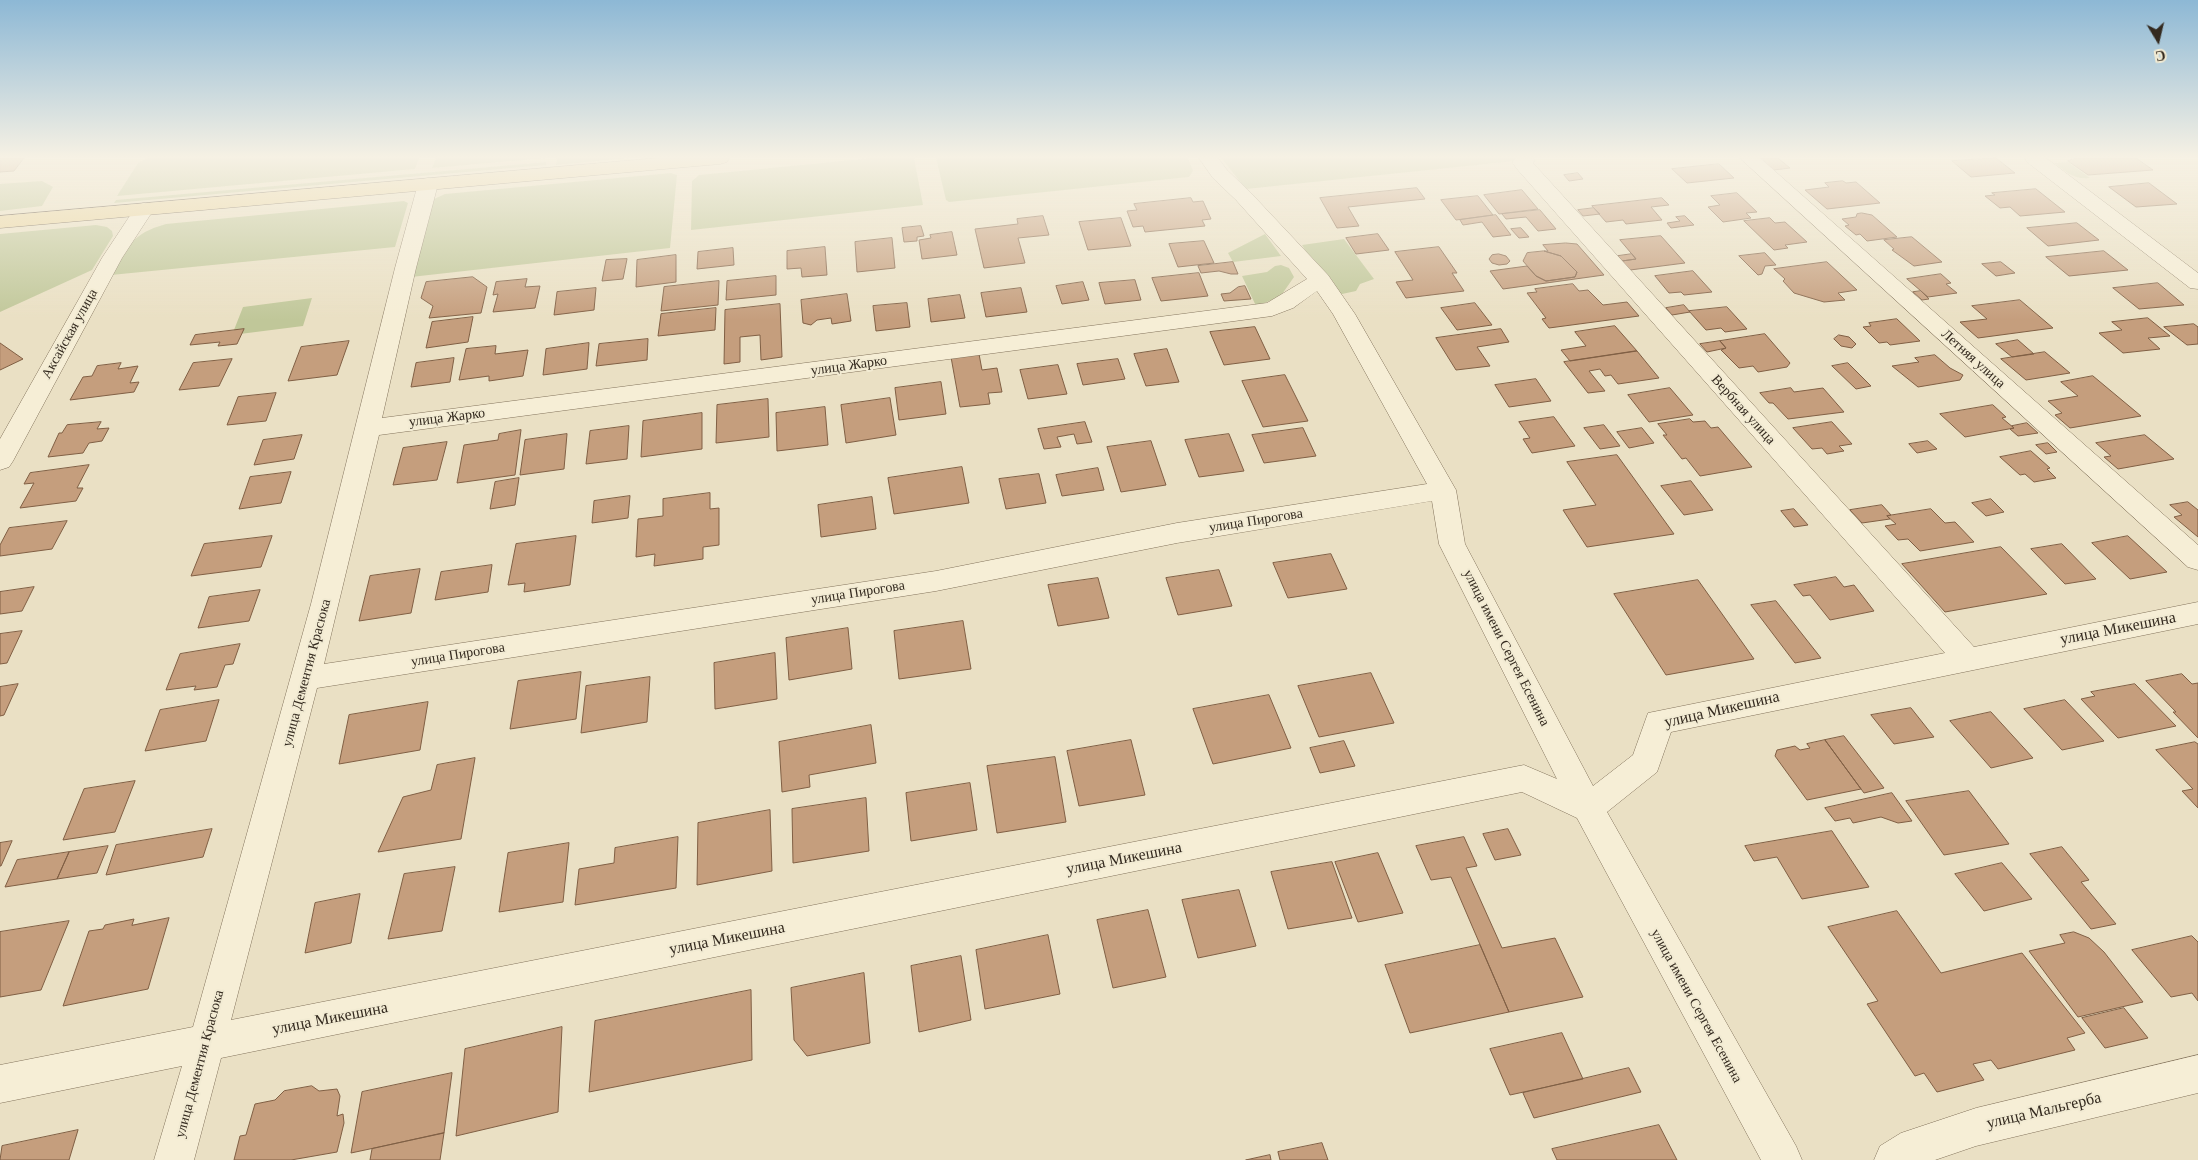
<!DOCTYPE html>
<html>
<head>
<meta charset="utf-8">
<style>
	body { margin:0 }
	#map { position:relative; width:2198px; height:1160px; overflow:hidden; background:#eae0c4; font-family:Georgia,serif }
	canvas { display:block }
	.north { position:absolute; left:2133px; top:15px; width:50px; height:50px; -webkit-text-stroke:4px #f2ebd3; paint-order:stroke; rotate:171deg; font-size:14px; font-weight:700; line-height:20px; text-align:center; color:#342a1f }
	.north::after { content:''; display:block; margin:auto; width:18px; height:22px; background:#342a1f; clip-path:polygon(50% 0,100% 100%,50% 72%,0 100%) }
</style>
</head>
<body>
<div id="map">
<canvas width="2198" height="1160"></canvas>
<div class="north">С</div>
</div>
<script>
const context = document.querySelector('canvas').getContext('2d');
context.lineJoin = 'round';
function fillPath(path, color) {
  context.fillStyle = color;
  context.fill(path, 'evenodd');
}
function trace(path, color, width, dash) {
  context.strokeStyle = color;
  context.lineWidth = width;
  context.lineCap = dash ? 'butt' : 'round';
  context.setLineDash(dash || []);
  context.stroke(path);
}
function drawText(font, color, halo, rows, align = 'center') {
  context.font = font + ' Georgia,serif';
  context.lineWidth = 4;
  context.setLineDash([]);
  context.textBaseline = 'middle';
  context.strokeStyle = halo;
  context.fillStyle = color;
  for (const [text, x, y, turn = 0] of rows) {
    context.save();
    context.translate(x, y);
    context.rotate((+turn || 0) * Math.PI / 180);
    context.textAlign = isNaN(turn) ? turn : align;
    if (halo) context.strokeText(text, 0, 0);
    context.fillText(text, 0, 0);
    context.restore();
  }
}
fillPath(new Path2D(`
	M147,158H419L415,169L117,196L138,163Z
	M436,158H546L432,168Z
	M557,158H629L556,165Z
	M872,158H914L923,205L691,230L692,181L699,175Z
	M936,158H1188L1193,171L1189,177L949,202L946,200Z
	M1221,158H1522L1515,161L1246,189Z
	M546,162V165L114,203L116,200Z
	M2068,162L2090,178C2074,180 2066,172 2054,163Z
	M671,173L677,175L670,248L411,277L434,199L445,194Z
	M42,181L53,187L42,206L0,211V184Z
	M404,201L408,203L395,247L111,275C128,246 131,234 166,224Z
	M96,225L107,227L112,231L113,236L92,270L0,312V234Z
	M1265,234L1281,256L1233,262L1228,253Z
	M1344,239L1374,279L1360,284L1356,291L1342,294L1328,289L1302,245Z
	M1281,265L1289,268L1294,277L1280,297L1256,306L1242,276L1267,272L1275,266Z
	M312,298L303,326L232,335L243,307Z`), '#c0c799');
const building = new Path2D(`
	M0,158H24L14,171L0,172Z
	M1761,158H1778L1790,168L1774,170Z
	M1996,158L2015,173L1971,177L1952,161Z
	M2076,158H2136L2153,170L2088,175L2068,161Z
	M1719,164L1734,178L1687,183L1672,169Z
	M1578,173L1583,179L1569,181L1564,175Z
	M1843,181L1846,183L1856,182L1880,203L1827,209L1805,190L1829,187L1825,183Z
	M2149,183L2177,204L2136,207L2109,187Z
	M1417,188L1425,199L1348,207L1359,226L1337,228L1320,198Z
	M2036,189L2065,212L2020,216L2010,207L2000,208L1985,196L1995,195L1992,193Z
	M1522,190L1538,209L1499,214L1484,195Z
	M1737,193L1757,212L1746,213L1751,218L1723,222L1708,207L1720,205L1711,196Z
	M1478,196L1493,215L1456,220L1441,200Z
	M1191,198L1193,202L1203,201L1211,219L1202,220L1205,226L1145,232L1143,226L1133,227L1127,211L1137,210L1134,204Z
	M1662,198L1669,205L1651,207L1662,220L1626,224L1623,220L1606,222L1592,206Z
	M1594,208L1600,214L1583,216L1578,210Z
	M1540,210L1556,229L1538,231L1526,217L1506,219L1502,214Z
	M1862,213L1872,215L1897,237L1867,241L1860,234L1856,235L1845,226L1849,225L1842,219L1856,217L1857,214Z
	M1496,215L1511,235L1493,237L1482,222L1463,225L1460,220Z
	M1043,216L1049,235L1018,238L1025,263L984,268L975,229L1018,224L1017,219Z
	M1685,216L1694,225L1671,228L1667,223L1680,221L1676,217Z
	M1121,218L1131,246L1088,250L1079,222Z
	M1770,218L1775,223L1785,222L1807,242L1785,245L1788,248L1774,250L1744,221Z
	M2077,223L2099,240L2048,246L2027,228Z
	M921,226L924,236L917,237V241L904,242L902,228Z
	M1521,228L1529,237L1519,238L1511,229Z
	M952,232L957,255L922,259L919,240L931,238L930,235Z
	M1378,234L1389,250L1356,254L1346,238Z
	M1661,236L1685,263L1630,270L1622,261L1636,259L1620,240Z
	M1912,237L1942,262L1914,266L1892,250L1894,249L1884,240Z
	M892,238L895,268L857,272L855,242Z
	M1204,241L1214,263L1178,267L1169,244Z
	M1566,243L1577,244L1604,275L1503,289L1490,271L1527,266L1536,276L1546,281L1575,277L1577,272L1561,256L1544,251H1548L1543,245Z
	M825,247L827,275L802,277L801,268L787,269V251Z
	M1439,247L1457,273H1452L1464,291L1406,298L1396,282L1413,280L1395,252Z
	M733,248L734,265L697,269L698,252Z
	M1544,251L1561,256L1577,272L1575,277L1546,281L1536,276L1523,261L1527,253Z
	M2104,251L2128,270L2069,276L2046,257Z
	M1765,253L1776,265L1765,266L1762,274L1758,275L1739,256Z
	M1499,254L1506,256L1510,261L1507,264L1499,265L1492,263L1489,259L1492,255Z
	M1632,254L1636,259L1622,261L1618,256Z
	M676,255V282L636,287L637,260Z
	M627,259L623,279L602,281L606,260Z
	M1233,262L1238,274H1231L1219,271L1201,273L1198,266Z
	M1827,262L1857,290L1838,293L1845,300L1824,302L1794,293L1783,281L1785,279L1774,269Z
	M2001,262L2015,273L1996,276L1982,264Z
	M1693,271L1712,292L1684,295L1681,292L1669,293L1655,276Z
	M1199,273L1208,296L1161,301L1152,278Z
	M1941,274L1951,283L1946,284L1957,293L1928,297L1907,279Z
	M776,276V295L726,300L727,281Z
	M473,277L487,287L481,313L429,318L433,306L421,298L426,282Z
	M527,279L525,287L540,286L535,308L493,312L498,294L493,295L496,282Z
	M1135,280L1141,300L1105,304L1099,283Z
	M719,281L718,305L661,311L664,287Z
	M1083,282L1089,300L1062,304L1056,286Z
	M2158,283L2184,305L2139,309L2113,288Z
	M1573,284L1579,291L1588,290L1603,305L1627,302L1639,316L1549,328L1542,319L1546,318L1527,293L1537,292L1535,289Z
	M1245,286L1251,299L1224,301L1221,294L1230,293L1238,287Z
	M596,288L594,310L554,315L557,292Z
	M1021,288L1027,312L986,317L981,293Z
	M1921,291L1929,299L1922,300L1913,292Z
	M847,294L851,321L832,324L831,318L817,320L811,325L803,323L801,300Z
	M960,295L965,318L931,322L928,299Z
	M2020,300L2053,328L1978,338L1960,322L1987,319L1972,306Z
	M907,303L910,327L876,331L873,306Z
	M1475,303L1492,325L1457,330L1441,308Z
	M780,304L782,357L761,360L760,335L740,337V362L724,364L725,310Z
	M1684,305L1690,312L1672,315L1666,308Z
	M1727,307L1747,329L1725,332L1721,328L1706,330L1689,311Z
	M716,308L715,330L658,336L661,314Z
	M473,317L468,342L426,348L432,322Z
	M2148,318L2170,336L2148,338L2160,349L2123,353L2099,333L2122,330L2112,322Z
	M1897,319L1920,341L1890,345L1887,342L1879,343L1863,327L1871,326L1869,323Z
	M2194,324L2198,327V344L2187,345L2164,327Z
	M1615,326L1637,351L1570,361L1561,350L1586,346L1575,332Z
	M1255,327L1270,359L1224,365L1210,332Z
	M244,329L237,344L218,346L220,342L190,345L195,335Z
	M1501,329L1509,342L1477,347L1490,366L1456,370L1436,338Z
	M1765,334L1790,363L1787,367L1758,372L1753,366L1739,368L1721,350L1726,348L1720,341Z
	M1839,335L1849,337L1856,344L1852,348L1841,346L1834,339Z
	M648,339L647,360L596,366L599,344Z
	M2018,340L2034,354L2012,357L1996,344Z
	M349,341L337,375L288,381L301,347Z
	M1720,341L1726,348L1707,352L1700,344Z
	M0,343L23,359L0,370Z
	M589,343L587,369L543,375L546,349Z
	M496,346L495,354L528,350L523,376L489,381V376L459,380L466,349Z
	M1167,349L1179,382L1146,386L1134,354Z
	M1637,351L1659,378L1618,384L1611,375L1605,376L1600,369L1589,371L1605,391L1588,393L1564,362Z
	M2045,352L2070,373L2026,380L2001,359Z
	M979,354L982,370L997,368L1002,392L988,393L990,404L960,407L951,357Z
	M1935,355L1950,368L1963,375L1960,380L1918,387L1892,366L1919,362L1915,358Z
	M454,358L450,382L411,387L416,363Z
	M232,359L219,386L179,390L193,363Z
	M1118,359L1125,379L1083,385L1077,364Z
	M121,363L118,369L138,366L130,383L139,382L134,392L70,400L83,377L92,376L97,366Z
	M1848,363L1871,386L1856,389L1832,366Z
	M1058,365L1067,394L1028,399L1020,370Z
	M1285,375L1308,421L1263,427L1242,381Z
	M2093,376L2141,416L2070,428L2055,415L2062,413L2048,401L2078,396L2061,382Z
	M1536,379L1551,401L1509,407L1495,385Z
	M941,382L946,414L899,420L895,388Z
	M1670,388L1693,415L1649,422L1628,395Z
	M1791,388L1794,392L1823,388L1844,412L1788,419L1773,403H1769L1760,393Z
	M276,393L266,421L227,425L238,397Z
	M890,398L896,435L846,443L841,405Z
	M768,399L769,437L716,443L717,405Z
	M1993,405L2006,417L2002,418L2014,428L1965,437L1940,414Z
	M825,407L828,445L777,451L776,413Z
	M702,413V449L641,457L643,421Z
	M1554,417L1575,446L1532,453L1523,439L1530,438L1519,422Z
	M1690,419L1693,422L1705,421L1711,428L1718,427L1752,467L1700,476L1686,458L1682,459L1663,435H1667L1658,424Z
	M101,422L97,429L109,428L102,441L89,443L83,453L48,457L59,433H62L67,425Z
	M1085,422L1092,442L1077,444L1074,434L1057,437L1061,447L1044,449L1038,429Z
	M1832,422L1852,444L1839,446L1844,451L1827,454L1822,448L1812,449L1793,428Z
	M2027,423L2038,433L2018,436L2010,429L2014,428L2012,426Z
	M1604,425L1620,446L1600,449L1584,428Z
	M629,426L627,459L586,464L590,431Z
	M1303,428L1316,456L1264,463L1252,435Z
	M1642,428L1654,443L1629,448L1617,432Z
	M521,430L515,475L457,483L464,445L498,440L499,434Z
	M567,434L564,469L520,475L525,440Z
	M1229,434L1244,471L1199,477L1185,440Z
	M302,435L294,459L254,465L263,440Z
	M2145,435L2174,459L2118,469L2104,457L2111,456L2096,443Z
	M1151,441L1166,485L1121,492L1107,447Z
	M1928,441L1937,449L1917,453L1909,444Z
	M447,442L437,480L393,485L403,448Z
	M2048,443L2057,452L2046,454L2036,445Z
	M2031,451L2050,468L2047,469L2056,478L2034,482L2025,474L2020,475L2000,457Z
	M1617,455L1674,534L1587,547L1563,510L1596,505L1567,462Z
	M89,465L77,488H83L76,501L20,508L34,483L24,484L30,473Z
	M962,467L969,503L894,514L888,478Z
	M1098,468L1104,490L1062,496L1056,475Z
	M291,472L281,503L239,509L250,477Z
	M1039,474L1046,503L1006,509L999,479Z
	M519,478L515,505L490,509L495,482Z
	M1691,481L1713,510L1684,515L1661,486Z
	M710,493V509L719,508V545L703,547V559L654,566L655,554L636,557L638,519L663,516V499Z
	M630,496L628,518L592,523L594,501Z
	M872,497L876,529L821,537L818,505Z
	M1991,499L2004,512L1986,516L1972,503Z
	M2188,502L2198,510V537L2174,517L2182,515L2170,505Z
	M1882,505L1891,515L1887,516L1890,519L1862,523L1850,510Z
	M1794,509L1808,525L1794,527L1781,511Z
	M1931,509L1945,523L1955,522L1974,542L1920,551L1908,539L1898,540L1885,526L1896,524L1887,516Z
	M67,521L52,549L0,556V545L9,528Z
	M272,536L261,567L191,576L204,544Z
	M576,536L570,585L524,592L525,583L508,585L516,544Z
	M2128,536L2167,572L2130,579L2092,543Z
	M2062,544L2096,579L2065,584L2031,549Z
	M2001,547L2047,594L1945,612L1902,564Z
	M1331,554L1347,589L1288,598L1273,563Z
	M492,565L488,592L435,600L441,572Z
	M420,569L411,613L359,621L370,576Z
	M1219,570L1232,606L1178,615L1166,578Z
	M1836,577L1844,587L1854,585L1874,611L1830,620L1810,595L1803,596L1794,585Z
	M1098,578L1109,618L1058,626L1048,585Z
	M1698,580L1754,659L1666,675L1614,594Z
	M34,587L22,611L0,614V592Z
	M260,590L249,621L198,628L209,597Z
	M1776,601L1821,658L1795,663L1751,605Z
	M963,621L971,669L899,679L894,631Z
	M848,628L852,669L789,680L786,638Z
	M22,631L7,663L0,664V634Z
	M240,644L233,664L225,665L217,687L194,690L196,686L166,690L180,654Z
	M775,653L777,699L715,709L714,663Z
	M581,672L576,719L510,729L518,681Z
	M1371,673L1394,723L1319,737L1298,686Z
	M2182,674L2192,684L2198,683V738L2173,712H2176L2146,681Z
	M650,677L647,722L581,733L586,686Z
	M18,684L4,715L0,716V687Z
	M2135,684L2176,726L2118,738L2081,699L2095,696L2091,692Z
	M1269,695L1291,748L1213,764L1193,709Z
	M219,700L206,741L145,751L160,710Z
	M2065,700L2104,741L2062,750L2024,709Z
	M428,702L420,750L339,764L349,715Z
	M1911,708L1934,737L1894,744L1871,715Z
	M1991,712L2033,758L1991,768L1950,721Z
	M871,725L876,763L809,775L810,787L782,792L779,742Z
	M1844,736L1884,788L1864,793L1825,740Z
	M1131,740L1145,795L1079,806L1067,751Z
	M1825,740L1861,789L1807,800L1775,756L1777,750L1795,746L1800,750L1810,748L1807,744Z
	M1344,741L1355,766L1320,773L1310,748Z
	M2195,742L2198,744V808L2182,791L2193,789L2156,750Z
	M1055,757L1066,822L997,833L987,766Z
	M475,758L461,839L378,852L403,797L431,790L437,765Z
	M135,781L115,832L63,840L84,789Z
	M970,783L977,830L911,841L906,793Z
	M1969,791L2009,844L1944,855L1906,801Z
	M1892,793L1912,821L1898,823L1881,817L1853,823L1850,818L1835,821L1825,808Z
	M866,798L869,851L793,863L792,809Z
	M770,810L772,871L697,885L698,823Z
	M212,829L203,857L106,875L116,845Z
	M1508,829L1521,855L1495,860L1483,834Z
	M1832,831L1869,887L1802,899L1777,857L1754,861L1745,846Z
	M678,837L676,888L575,905L579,869L614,863L615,848Z
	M1464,837L1477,866L1466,868L1502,948L1555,938L1583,997L1509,1012L1451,877L1431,880L1416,846Z
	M12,841L1,866H0V843Z
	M569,843L563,902L499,912L508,853Z
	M108,846L97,873L57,879L69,852Z
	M2062,847L2089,880L2081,882L2116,924L2091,929L2030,854Z
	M69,852L57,879L5,887L17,860Z
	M1378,853L1403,913L1358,922L1335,862Z
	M1332,862L1352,918L1288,929L1271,872Z
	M2002,863L2032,899L1984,911L1955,874Z
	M455,867L442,931L388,939L404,874Z
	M1239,890L1256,946L1198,958L1182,900Z
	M360,894L351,943L305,953L315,903Z
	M1148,910L1166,977L1113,988L1097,920Z
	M1897,911L1941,973L2022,953L2085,1033L2067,1038L2075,1050L1998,1069L1991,1060L1973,1064L1984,1080L1937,1092L1924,1073L1915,1076L1867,1004L1878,1001L1828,927Z
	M169,918L148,989L63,1006L89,931L103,929L105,925L134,919L132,925Z
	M69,921L41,990L0,997V932Z
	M2074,932L2089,938L2104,952L2143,1002L2078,1017L2029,951L2065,943L2060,935Z
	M1048,935L1060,994L985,1009L976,950Z
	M2192,936L2198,942V1001L2192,993L2171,997L2132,950Z
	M1480,945L1509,1012L1410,1033L1385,965Z
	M961,956L971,1020L919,1032L911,966Z
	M864,973L870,1043L807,1056L794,1040L791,988Z
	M751,990L752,1060L589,1092L595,1021Z
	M2124,1008L2148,1038L2105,1048L2082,1018Z
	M562,1027L558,1112L456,1136L465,1049Z
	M1562,1033L1583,1079L1510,1095L1490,1049Z
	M1629,1068L1641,1092L1534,1118L1523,1093Z
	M452,1073L444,1133L351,1153L362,1092Z
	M312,1086L319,1091L337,1089L340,1096L337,1116L343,1114L344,1123L337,1152L291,1160H234L240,1136L246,1135L255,1104L275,1100L284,1091Z
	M1659,1125L1677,1160H1557L1552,1149Z
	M78,1130L69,1160H0L2,1146Z
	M444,1133L440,1160H370L372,1149Z
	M1322,1143L1328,1160H1280L1278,1152Z
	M1270,1155L1271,1160H1246Z`);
fillPath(building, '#c59e7d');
trace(building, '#805f44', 1);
const minor = new Path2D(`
	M1199,158H1218L1227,170L1250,192L1328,275L1355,314L1456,490L1465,544L1593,786L1633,755L1648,713L1945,653L1517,169L1512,162L1516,158H1533L1535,160L1533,163L1974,647L2198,602V624L1671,732L1657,772L1607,812L1796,1146L1802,1160H1761L1577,818L1522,792L221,1058L194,1160H154L182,1066L0,1103V1065L193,1027L311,604L395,268L418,184L421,180L428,178L435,180L438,184L416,268L382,418L1267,303L1307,279L1236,200L1213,178ZM1317,291L1333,314L1427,484L1177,523L936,571L324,664L379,435L1272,316L1293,308ZM1432,501L1439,544L1557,779L1524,765L231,1020L317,688L936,591L1177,543Z
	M1740,158H1760L2198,545V570L2188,567Z
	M2025,158H2046L2198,273V289L2190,288L2027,162Z
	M144,203L151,205L154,209L122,258L13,461L9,467L0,470V439L102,258L137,205Z
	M2198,1055V1093L1976,1146L1935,1160H1874L1880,1146L1901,1133L1976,1108Z`);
const major = new Path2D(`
	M658,158H729L727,162L720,164L0,228V216Z`);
trace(minor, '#83735c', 1);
trace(major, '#514130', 1);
fillPath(minor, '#f6eed6');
fillPath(major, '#ebd69f');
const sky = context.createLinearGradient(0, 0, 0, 320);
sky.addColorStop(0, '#8db8d5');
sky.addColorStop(0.49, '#f6f1e4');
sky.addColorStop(1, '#f6f1e400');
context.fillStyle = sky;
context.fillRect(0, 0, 2198, 320);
drawText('14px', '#342a1f', '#f2ebd3', [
	["Аксайская улица",70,334,-61],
	["Летняя улица",1973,359,42],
	["улица Жарко",849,366,-8],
	["Вербная улица",1743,410,48],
	["улица Жарко",447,418,-7],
	["улица Пирогова",1256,521,-9],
	["улица Пирогова",858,593,-9],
	["улица имени Сергея Есенина",1506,648,63],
	["улица Пирогова",458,655,-9],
	["улица Дементия Красюка",307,673,-75],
	["улица имени Сергея Есенина",1696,1006,61],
	["улица Дементия Красюка",200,1064,-75]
]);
drawText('16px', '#342a1f', '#f2ebd3', [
	["улица Микешина",2118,629,-11],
	["улица Микешина",1722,710,-13],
	["улица Микешина",1124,859,-11],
	["улица Микешина",727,939,-11],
	["улица Микешина",330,1019,-11],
	["улица Мальгерба",2044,1111,-13]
]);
</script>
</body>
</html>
